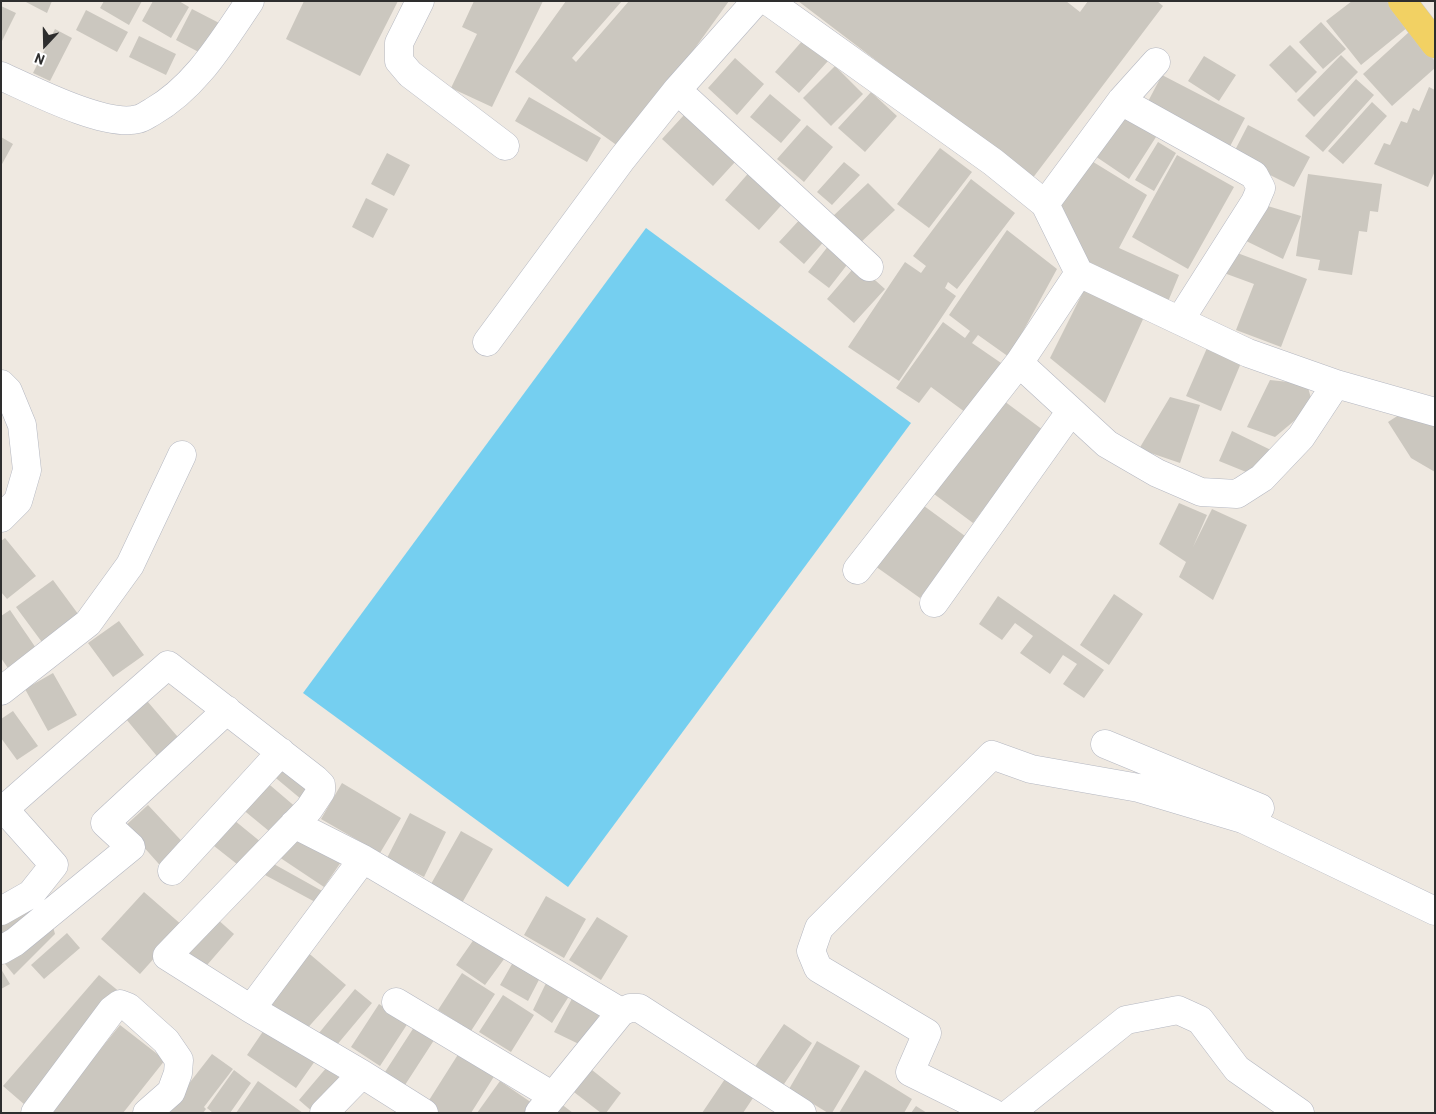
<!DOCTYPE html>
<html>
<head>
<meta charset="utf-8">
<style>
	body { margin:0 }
	#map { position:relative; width:1436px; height:1114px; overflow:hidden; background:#efe9e1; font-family:Barlow,sans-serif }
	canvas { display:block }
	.frame { position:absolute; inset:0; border:2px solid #2e2e2e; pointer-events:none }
	.north { position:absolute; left:20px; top:20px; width:50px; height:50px; -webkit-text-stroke:4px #fff; paint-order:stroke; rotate:201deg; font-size:14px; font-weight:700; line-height:20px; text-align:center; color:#2e2e2e }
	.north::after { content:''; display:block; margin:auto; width:18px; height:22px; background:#2e2e2e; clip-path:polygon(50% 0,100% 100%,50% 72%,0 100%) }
</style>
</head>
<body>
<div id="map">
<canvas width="1436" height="1114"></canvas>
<div class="frame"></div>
<div class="north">N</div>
</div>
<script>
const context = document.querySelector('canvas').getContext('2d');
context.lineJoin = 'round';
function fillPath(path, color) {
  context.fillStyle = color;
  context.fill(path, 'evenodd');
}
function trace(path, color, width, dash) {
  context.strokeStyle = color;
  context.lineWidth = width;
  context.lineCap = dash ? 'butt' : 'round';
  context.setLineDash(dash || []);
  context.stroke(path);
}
fillPath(new Path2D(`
	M646,228L911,423L568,887L303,693Z`), '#75cff0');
fillPath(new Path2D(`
	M24,1H52L47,13Z
	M104,1H142L129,25L100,8Z
	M153,1H179L189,7L171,38L142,21Z
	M304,1H398L360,76L286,39Z
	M474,1H543L492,107L451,88L477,34L462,27Z
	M566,1H622L572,58L576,62L629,1H729L622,149L515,72Z
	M798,1H1066L1080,12L1088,1H1157L1163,6L1032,179Z
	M1352,1H1387L1408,27L1361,65L1326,21Z
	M1,6L16,13L1,43Z
	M192,9L225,26L208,57L176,40Z
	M86,10L128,32L117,52L76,30Z
	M1321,22L1346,49L1323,69L1299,42Z
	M55,29L72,38L50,81L33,73Z
	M1409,32L1435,61V68L1392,106L1363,74Z
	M139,36L176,54L166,75L129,57Z
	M803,40L828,61L799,93L775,72Z
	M1290,45L1317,72L1296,93L1269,65Z
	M1341,55L1358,72L1314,117L1297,100Z
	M1204,56L1236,75L1219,101L1188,81Z
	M735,58L764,84L737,115L708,88Z
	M835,66L863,94L831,126L803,98Z
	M1162,75L1245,118L1227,152L1144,109Z
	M1356,79L1374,95L1323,152L1305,136Z
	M1429,87L1435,90V171L1428,187L1374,164L1384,143L1390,145L1401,121L1407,123L1413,108L1419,111Z
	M871,92L897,116L865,152L838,128Z
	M770,94L801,120L781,143L750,117Z
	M529,97L601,138L587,162L515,121Z
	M1372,102L1387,116L1343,164L1328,151Z
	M684,115L735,162L713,186L662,139Z
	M1121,115L1156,137L1129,179L1095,156Z
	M807,125L833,147L804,182L777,159Z
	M1248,125L1310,157L1294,187L1232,156Z
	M1,137L13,144L1,166Z
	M1158,142L1176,153L1154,191L1135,180Z
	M940,148L972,172L929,228L897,204Z
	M387,153L410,165L394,196L371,184Z
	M1177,155L1234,187L1188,269L1132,237Z
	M1090,160L1147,195L1119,248L1179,275L1167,304L1089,269L1061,204Z
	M844,162L860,175L832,205L817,192Z
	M752,169L787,199L759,230L725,200Z
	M1308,174L1382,184L1378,212L1370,211L1367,232L1359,231L1352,275L1318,270L1320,260L1296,256Z
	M971,179L1015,213L957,289L948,282L945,288L956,296L899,381L848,347L905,262L921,273L926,266L913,256Z
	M868,183L895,210L858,245L832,217Z
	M366,198L388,209L373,238L352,227Z
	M1261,204L1301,216L1283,259L1240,238Z
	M803,216L827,238L804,264L779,242Z
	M1007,230L1057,269L1009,357L978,335L972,343L1004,365L969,415L931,387L919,403L896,388L943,322L965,338L970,331L949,315Z
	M829,245L850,261L829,288L808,272Z
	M1232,251L1307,279L1281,347L1236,330L1254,284L1224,273Z
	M857,264L885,289L854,323L827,299Z
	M1084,290L1144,317L1105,403L1050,358Z
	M1207,348L1241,363L1221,411L1186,396Z
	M1270,380L1307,384L1313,405L1275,437L1247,427Z
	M1170,397L1200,405L1180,463L1139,449Z
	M1000,398L1043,430L973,523L930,491Z
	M1405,411L1435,425V472L1411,458L1388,422Z
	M1232,431L1277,453L1256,476L1219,461Z
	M920,503L965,536L920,598L875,566Z
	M1179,503L1207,515L1193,547L1212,509L1247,525L1213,600L1179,577L1186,562L1159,544Z
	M5,538L36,576L7,599L1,592V541Z
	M53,580L84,622L47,649L16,607Z
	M1114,594L1143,614L1109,665L1080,645Z
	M998,596L1104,670L1084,698L1063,684L1077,664L1063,655L1050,674L1020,653L1033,636L1015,623L1002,640L979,624Z
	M10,610L40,654L12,674L1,658V616Z
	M119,621L144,655L113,677L88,643Z
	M53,673L77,715L48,731L25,689Z
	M142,695L183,743L161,761L121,713Z
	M13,711L38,746L17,760L1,738V719Z
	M286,761L316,791L301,799L271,774Z
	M264,780L298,809L275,836L241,808Z
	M342,783L401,818L380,853L321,819Z
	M148,805L190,850L166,872L125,826Z
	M410,813L446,832L424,877L387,858Z
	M229,816L267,847L247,872L209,842Z
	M297,829L343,859L324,887L279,857Z
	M461,831L493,849L462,903L431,884Z
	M272,863L324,892L317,903L265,875Z
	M144,892L183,926L140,974L101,939Z
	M43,895L54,906L1,940V917Z
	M546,896L586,919L564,958L524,935Z
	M597,917L628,936L601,980L569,960Z
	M216,918L234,934L201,972L183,957Z
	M52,923L55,934L14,975L1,959Z
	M479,932L510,951L485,985L456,965Z
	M67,933L80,948L44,979L31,965Z
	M305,950L346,985L304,1032L264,998Z
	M516,957L543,972L528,1001L500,985Z
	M1,969L10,984L1,989Z
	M462,973L495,994L471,1031L438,1010Z
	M99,975L121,993L25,1105L3,1086Z
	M547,981L571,993L552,1023L533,1010Z
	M355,989L372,1003L336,1046L319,1033Z
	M503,995L534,1015L511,1052L479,1032Z
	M574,995L602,1010L583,1046L554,1032Z
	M379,1004L408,1023L380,1066L351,1047Z
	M418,1021L438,1034L405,1085L385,1072Z
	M784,1024L812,1043L782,1087L754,1068Z
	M120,1025L165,1060L123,1113H49Z
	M266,1027L315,1061L296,1088L247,1055Z
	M817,1041L860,1066L832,1113H828L789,1089Z
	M464,1045L500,1067L471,1113H438L426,1105Z
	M212,1054L233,1069L204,1107L206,1109L203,1113H166Z
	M587,1066L621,1093L606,1113H601L570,1089Z
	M327,1067L343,1081L314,1113L299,1100Z
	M234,1070L251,1083L230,1113H213L207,1108Z
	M731,1070L759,1089L743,1113H702Z
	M865,1070L912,1099L904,1113H839Z
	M258,1081L303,1113H236Z
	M500,1081L532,1103L525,1113H477Z
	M560,1103L573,1113H553Z
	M916,1106L927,1113H911Z`), '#cbc7bf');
const minor = new Path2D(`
	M420,1L399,43V61L410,74L505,146
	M768,1L993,162L1045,204L1079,273L1248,353L1336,384L1435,412
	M1,76C32,90 106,128 138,119C143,118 148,114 152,112C196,87 222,42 250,1
	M677,90L869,267
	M1121,101L1254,175L1261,188L1255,202L1180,320
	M1045,204L1121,101L1156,62
	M487,342L622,159L677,90L756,1
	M1019,363L1107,444L1157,473L1201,492L1237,494L1262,478L1301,437L1336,384
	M1,384L8,391L22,425L27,470L18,501L1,518
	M857,570L1019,363L1079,273
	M934,603L1071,411
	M1,691L88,623L130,565L182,455
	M1105,744L1260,808
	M294,824L363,859L621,1012
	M172,871L281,752
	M1,911L31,894L54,865L4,809L168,665L315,779L321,785V791L309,809L167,956L251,1009L362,1074
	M1,950L15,942L131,847L105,823L227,710
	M396,1002L553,1096
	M251,1009L363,859
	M35,1113L112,1010L120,1004L128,1007L166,1041L179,1060L178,1073L171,1092L147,1113
	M324,1113L362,1074L424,1113
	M539,1113L621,1012L630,1008H639L802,1113
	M993,1113L910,1072L927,1033L818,968L811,951L819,928L992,755L1031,769L1139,788L1243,819L1435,911
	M1010,1113L1126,1020L1178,1010L1200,1020L1237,1069L1300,1113`);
const major = new Path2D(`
	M1402,1L1435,44`);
trace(minor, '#b4b7c1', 29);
trace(major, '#c9c9c9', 29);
trace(minor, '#fff', 28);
trace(major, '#f2d163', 28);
</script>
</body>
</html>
